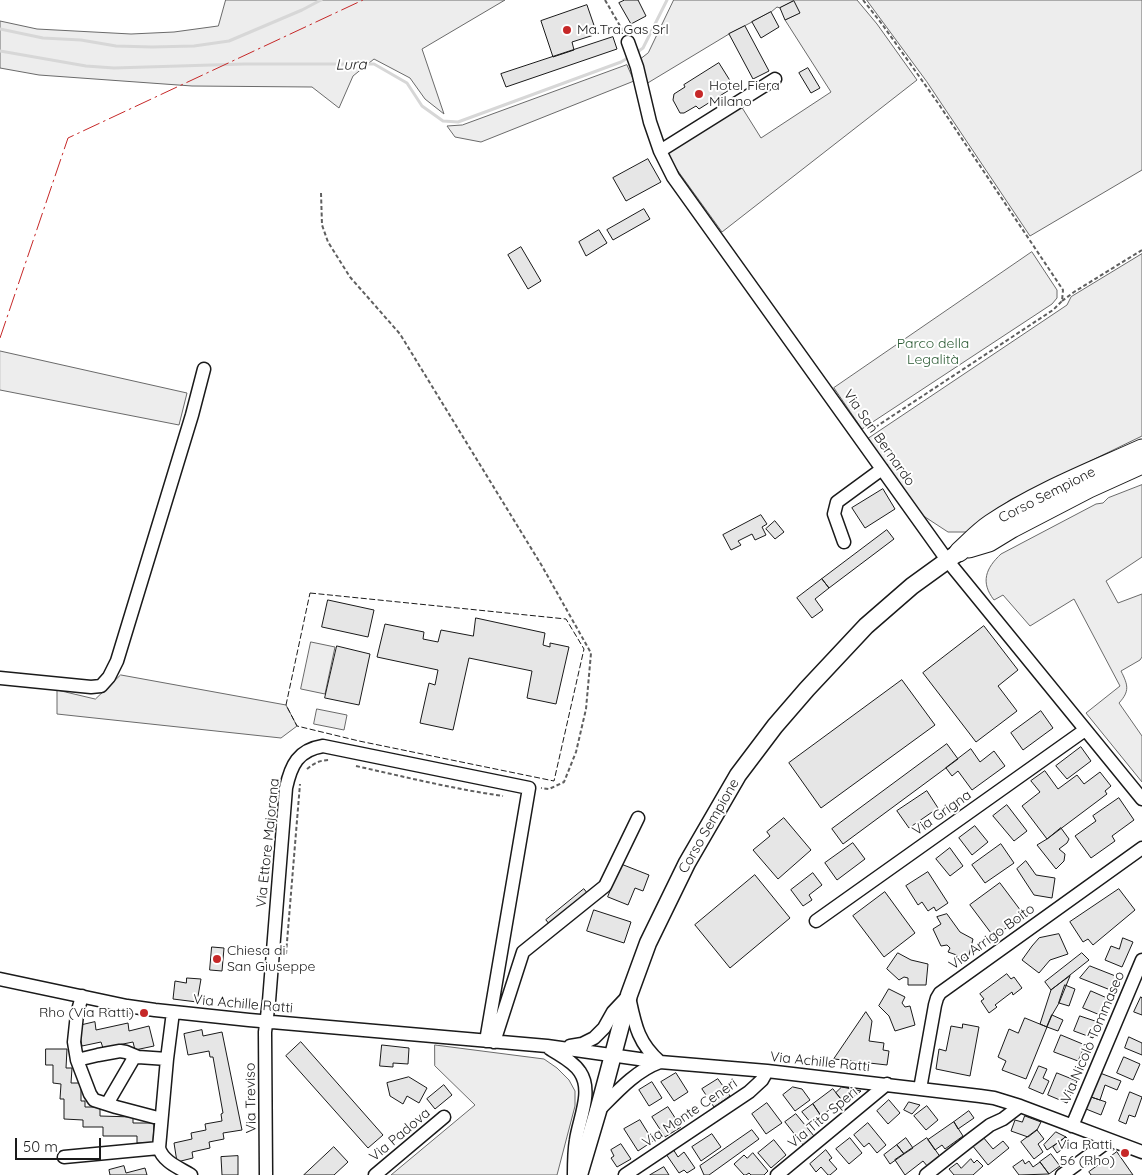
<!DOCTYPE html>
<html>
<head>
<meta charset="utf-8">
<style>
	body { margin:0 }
	#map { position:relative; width:1142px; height:1175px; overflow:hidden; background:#fff; font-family:Quicksand,sans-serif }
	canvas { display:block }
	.scale { position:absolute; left:15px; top:1138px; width:86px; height:22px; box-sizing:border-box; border:2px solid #1a1a1a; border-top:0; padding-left:6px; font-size:15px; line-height:18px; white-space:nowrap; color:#1a1a1a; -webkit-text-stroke:4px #fff; paint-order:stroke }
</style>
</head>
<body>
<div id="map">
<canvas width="1142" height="1175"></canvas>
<div class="scale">50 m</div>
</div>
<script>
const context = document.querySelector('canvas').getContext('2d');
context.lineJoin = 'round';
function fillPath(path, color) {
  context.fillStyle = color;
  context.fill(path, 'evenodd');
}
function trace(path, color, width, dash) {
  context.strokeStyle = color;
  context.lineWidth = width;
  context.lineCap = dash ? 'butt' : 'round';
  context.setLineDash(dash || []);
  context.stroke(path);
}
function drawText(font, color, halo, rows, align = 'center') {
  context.font = font + ' Quicksand,sans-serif';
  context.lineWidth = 4;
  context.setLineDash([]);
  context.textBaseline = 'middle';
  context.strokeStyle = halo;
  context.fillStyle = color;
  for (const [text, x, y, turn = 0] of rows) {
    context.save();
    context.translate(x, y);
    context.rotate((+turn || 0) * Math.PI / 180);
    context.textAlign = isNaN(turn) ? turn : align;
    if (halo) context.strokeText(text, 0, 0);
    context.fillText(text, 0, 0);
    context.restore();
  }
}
const green = new Path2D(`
	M226,0H505L422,49L444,114L425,99L410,78L374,59L353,76L339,108L312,87L192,86L39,75L0,68V21L37,29L131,34L174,32L218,26Z
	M674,0H857L877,24L917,80L722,232L670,160L667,152L741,106L761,138L831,92L785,20L799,13L793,1L780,8L777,7L771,12L729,34L646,84L639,60L648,53Z
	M867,0H1142V170L1030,236L927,82Z
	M627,65L634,81L481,142L455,137L447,126L462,125Z
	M1032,252L1057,290V298L1052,304L862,429L834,388Z
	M1142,254V436L1010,500L967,532H948L922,515L867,439L1067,305L1071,297Z
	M0,351L187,393L179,425L0,390Z
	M1142,485V557L1106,581L1118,603L1142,594V657L1140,660L1121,671C1128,685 1130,691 1119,703L1142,736V782L1086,713L1120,686L1074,599L1030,626L1003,595L994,600C980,582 986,568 1001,554L1096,504L1103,503L1108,498Z
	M311,642L335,647L325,694L301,689Z
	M121,675L286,705L297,726L281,738L57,714V690L95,699Z
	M317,709L347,715L344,730L314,724Z
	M435,1045L544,1059L557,1068L569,1080L575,1091V1106L557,1175H391L475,1105L435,1066Z`);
fillPath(green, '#ededed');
trace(green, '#6a6a6a', 1);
trace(new Path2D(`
	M0,29L43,38L81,40L116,46L152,47L194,46L229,41L302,10L321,0
	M0,51L86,66L114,68L244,64H374L407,83L422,106L443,121L458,122L621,62L631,56
	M636,53L643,48L667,0`), '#d7d7d7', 3);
const building = new Path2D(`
	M625,0H638L646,16L631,24L619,3Z
	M794,1L800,13L785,20L780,8Z
	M587,5L597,34L572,42L574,50L553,57L541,21Z
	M771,12L779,27L761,38L752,22Z
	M745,26L769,71L753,79L729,34Z
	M613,37L617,49L506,87L501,74Z
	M719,63L734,87L699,109L696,106L684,113H680L673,100L674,94L685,87L684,85Z
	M808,68L820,88L811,93L799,73Z
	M648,159L661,182L626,201L613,178Z
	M644,209L650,219L613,240L607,230Z
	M599,230L607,243L586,256L579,242Z
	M521,247L541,281L528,289L508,255Z
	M883,489L895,509L865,528L852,508Z
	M761,515L767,524L762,527L766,535L755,540L752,534L738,541L741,545L731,550L723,535Z
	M775,521L784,532L775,539L766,529Z
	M887,530L894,539L829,588L822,579Z
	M822,579L829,588L815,599L823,610L812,618L797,598Z
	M328,600L374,610L368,637L322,627Z
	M476,618L545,633L543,645L550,647V643L569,647L556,704L527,698L532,671L469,658L453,730L420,723L429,683L435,685L438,670L377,657L385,624L424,632L423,639L438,642L441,630L473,636Z
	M984,626L1018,670L998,686L1017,711L976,742L923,673Z
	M337,646L370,654L359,705L325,698Z
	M902,680L935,725L821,808L789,763Z
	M1041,711L1053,728L1023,750L1011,733Z
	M947,744L958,759L843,844L832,829Z
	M1081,747L1091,761L1067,779L1056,766Z
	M971,749L980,762L994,751L1005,766L972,790L958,771L952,776L946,768Z
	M1045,771L1058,789L1077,775L1084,784L1100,772L1111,786L1105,791L1107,794L1047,839L1022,806L1040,792L1031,781Z
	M927,791L938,808L909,828L897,811Z
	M1119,798L1134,820L1112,836L1115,841L1091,858L1075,836L1096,821L1093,816Z
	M1007,805L1027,831L1014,841L993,816Z
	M784,818L811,850L778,879L753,850L770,836L767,832Z
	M975,826L988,842L972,855L959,838Z
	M1061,828L1069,839L1067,843L1059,849L1065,854L1064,861L1056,869L1037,845L1047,839Z
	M853,843L865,859L837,880L825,863Z
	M1001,844L1014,863L985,883L972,865Z
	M950,848L963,866L950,876L936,859Z
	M1026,861L1036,875L1055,878L1052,898L1034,895L1017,869Z
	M621,864L649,875L643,891L635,888L628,905L608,897Z
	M928,872L948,903L936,911L934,907L928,911L922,902L918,905L906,886Z
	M813,873L822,885L809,895L812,900L803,906L791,890Z
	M755,875L790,918L730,968L695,925Z
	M1000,883L1024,915L994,937L970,905Z
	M584,889L588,894L550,925L546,920Z
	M1119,889L1135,910L1093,945L1088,939L1083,942L1070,922Z
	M885,892L915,933L884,957L853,916Z
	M594,910L631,922L624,943L587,931Z
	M947,914L960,932L973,939L968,959L948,952L950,948L947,945L941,946L933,929L941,924L937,917Z
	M1059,934L1068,954L1050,960L1039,973L1022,960L1032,946L1039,938Z
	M1123,938L1133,942L1122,967L1105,960L1111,946L1119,949Z
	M212,947L224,948L222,971L210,970Z
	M898,953L911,960L928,964L926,985H908V978L904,977L899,980L887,969Z
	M1082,953L1089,960L1051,990L1045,982Z
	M1090,966L1118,977L1113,991L1080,978Z
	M1007,974L1011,979L1014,977L1022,988L1013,995L1012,992L995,1005L997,1007L989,1013L981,1001L984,999L980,994Z
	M1070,976L1059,1003L1052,1015L1047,1027L1040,1024L1051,990Z
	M187,978L201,979L197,1002L173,999L175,981L186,983Z
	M1065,985L1075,989L1069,1006L1059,1003Z
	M889,989L905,997L902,1003L905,1007L910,1006L915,1025L895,1031L889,1016L879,1006Z
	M1091,991L1107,998L1100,1015L1083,1008Z
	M1141,997L1142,998V1015L1134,1012Z
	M866,1012L872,1021L869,1041L884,1043L883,1050L889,1051L887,1065L834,1059Z
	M1052,1015L1063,1020L1058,1031L1047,1027Z
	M1080,1016L1098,1022L1093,1038L1074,1031Z
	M1025,1018L1047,1027L1026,1079L1002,1070L1006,1061L998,1057L1009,1029L1018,1033Z
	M95,1022L96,1030L128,1023L129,1031L149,1026L154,1046L135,1050L133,1042L103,1048L101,1042L82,1046L78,1026Z
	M963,1024L979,1027L970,1076L936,1069L939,1049L946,1051L951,1026L962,1028Z
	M202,1030L203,1036L222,1032L242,1130L223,1133L224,1139L209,1142L210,1148L192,1152L193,1158L177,1162L174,1143L192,1139L191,1133L206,1130L205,1124L222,1121L221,1114L223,1113L213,1057H210L209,1051L188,1055L184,1034Z
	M1061,1035L1085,1045L1078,1061L1054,1052Z
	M1129,1037L1142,1043V1055L1125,1048Z
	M301,1042L383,1135L368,1148L286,1056Z
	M382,1045L409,1048L408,1064L393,1063V1067L380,1066Z
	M46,1049H67L66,1068H72L71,1083H81V1101H85V1107H100V1116L133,1117V1123H154L153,1143H137V1136H103V1127H83V1120L64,1119V1099H60L61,1084L53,1083V1065H46Z
	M1124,1057L1140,1064L1133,1080L1117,1073Z
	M1039,1066L1047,1069L1043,1078L1049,1081L1043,1094L1029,1088Z
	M676,1073L688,1092L674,1101L661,1082Z
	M1057,1073L1077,1081L1067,1103L1048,1095Z
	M1100,1073L1121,1081L1117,1090L1105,1085L1100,1100L1091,1097Z
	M409,1077L427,1088L419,1103L407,1096L403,1104L390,1096L387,1083Z
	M718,1079L730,1096L714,1107L702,1089Z
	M652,1082L662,1098L649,1106L639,1090Z
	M444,1085L452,1095L435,1109L427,1099Z
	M793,1087L802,1089L810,1100L795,1111L783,1095Z
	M842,1087L861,1091L845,1104L836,1093Z
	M833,1089L845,1104L839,1109L836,1105L821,1116L813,1104Z
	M1130,1092L1142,1097L1135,1117L1129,1115L1126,1124L1119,1121Z
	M1091,1097L1106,1102L1101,1115L1086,1109Z
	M889,1100L900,1113L888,1124L877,1111Z
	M909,1102L920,1105L912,1114L904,1110Z
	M767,1103L782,1123L766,1134L752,1114Z
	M813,1104L821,1116L811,1123L802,1112Z
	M927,1106L938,1120L926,1130L914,1116Z
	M668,1107L681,1127L665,1137L652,1117Z
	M969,1111L974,1118L958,1129L954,1122Z
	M796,1114L814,1136L803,1145L785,1122Z
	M1025,1116L1041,1122L1037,1130L1028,1137L1011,1131L1015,1120L1022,1122Z
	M640,1120L653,1141L638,1151L624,1129Z
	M954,1122L963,1136L945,1149L942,1145L935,1150L928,1140Z
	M868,1123L886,1145L877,1153L869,1143L864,1147L854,1135Z
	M752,1130L759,1139L709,1175H704L700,1166Z
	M1037,1130L1044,1139L1038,1144L1043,1152L1034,1159L1021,1142Z
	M1056,1132L1066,1137L1047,1150L1044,1145Z
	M712,1134L721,1147L701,1161L692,1147Z
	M983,1137L993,1149L1003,1141L1009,1148L988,1165L972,1145Z
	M1066,1137L1071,1143L1057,1153L1053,1147Z
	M850,1138L862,1153L849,1164L836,1149Z
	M906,1138L913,1148L904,1154L897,1145Z
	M927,1138L941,1158L928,1167L923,1161L905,1175L895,1160Z
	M774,1140L786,1155L771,1168L758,1153Z
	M621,1144L631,1159L617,1167L611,1158L614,1156L611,1150Z
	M897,1145L904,1154L890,1164L884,1155Z
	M334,1147L348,1162L334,1175H304Z
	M673,1149L678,1157L684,1152L695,1168L687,1173L684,1170L679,1173L666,1154Z
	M826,1150L832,1158L829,1160L837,1169L830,1175H828L821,1167L816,1172L810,1164Z
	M1117,1152L1133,1175H1091L1089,1172Z
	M753,1153L768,1171L764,1175H751L749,1173L746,1175H744L734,1164L744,1155L747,1158Z
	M1051,1154L1060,1166L1049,1174L1040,1162Z
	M238,1156V1175H222L221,1157Z
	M971,1159L974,1163L977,1160L983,1166L973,1175H954L949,1169L957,1163L961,1168Z
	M1023,1160L1025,1164L1029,1161L1033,1167L1040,1162L1049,1174L1019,1175L1013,1167Z
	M124,1166L126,1173L145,1168L147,1175H110L109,1170Z
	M664,1167L669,1175H650Z`);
fillPath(building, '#e6e6e6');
trace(building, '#1a1a1a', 1);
const minor = new Path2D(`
	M628,42L637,67L650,122L660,151L673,177L947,560L1142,799
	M660,151L775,79
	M844,542L834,514L837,502L882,469
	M0,678L91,687L101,686L109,677L117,661L192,415L204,369
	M816,921L1085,730
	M0,979L127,1006L155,1010L249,1020L547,1046L660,1062L767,1071L980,1096L994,1098L1020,1106L1142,1152
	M82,996L77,1014L74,1042L77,1060L90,1094L94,1100L116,1107L154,1117
	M629,997C635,1025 638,1043 660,1062
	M173,1012L167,1059L159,1148C163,1162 180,1168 191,1175
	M494,1042L523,952L605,886L638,818
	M570,1046L582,1044L594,1038L604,1028L613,1012L628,996
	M549,1048C559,1055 573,1061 580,1072C593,1091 579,1119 576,1140C574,1151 574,1163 574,1175
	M77,1060L98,1055L120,1051L126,1052L138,1057L167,1059
	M920,1089L935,1005L937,998L940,993L1142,848
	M107,1104L135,1056
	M598,1111C616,1093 635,1071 660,1062
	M1072,1126L1142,960
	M64,1157L159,1148
	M266,1175L265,1032L269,1001L286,788C291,765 298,750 323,746L529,788L486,1041
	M375,1175L444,1117
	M625,1175L749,1092L762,1080L767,1071
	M777,1175L887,1084
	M926,1175L969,1141L990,1125L1003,1119L1020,1106
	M1062,1175L1110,1140`);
const major = new Path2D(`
	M579,1175L598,1111L629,995L648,943L687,863L738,775L775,726L807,689L866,626L912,586L959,552`);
const highway = new Path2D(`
	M969,548L989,542L1012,528L1089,488L1142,464
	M959,552C969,543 979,532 991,524C1037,493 1091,472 1142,449`);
trace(minor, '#1a1a1a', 15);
trace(major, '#1a1a1a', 19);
trace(highway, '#1a1a1a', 21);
trace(new Path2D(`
	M605,0L623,31
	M863,0L882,24L938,103L1063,290L1062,301L1053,310L868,432
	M321,193L322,225L328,242L350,277L400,334L542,566L591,653L586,709L576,752L564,782L549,789L541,788
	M1062,301L1074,292L1142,250
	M356,766C405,777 454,789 503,796
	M307,769C314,763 320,760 330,760
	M286,954L300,784`), '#5f5f5f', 2, [4, 2.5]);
trace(minor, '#fff', 12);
trace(major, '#fff', 16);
trace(highway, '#fff', 19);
trace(new Path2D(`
	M310,593L566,619L584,649L554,781L359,741L297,726L286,705Z`), '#1a1a1a', 1, [6, 2.5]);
trace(new Path2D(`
	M0,338L68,138L363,0`), '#c62828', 1, [18, 4, 2.5, 4]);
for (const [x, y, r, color] of [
	[567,30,5,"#c62828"],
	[699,94,5,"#c62828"],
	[217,959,5,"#c62828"],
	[144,1013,5,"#c62828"],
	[1125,1153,5,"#c62828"]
]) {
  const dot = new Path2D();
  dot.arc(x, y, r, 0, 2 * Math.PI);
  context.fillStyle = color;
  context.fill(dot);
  trace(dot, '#fff', 2);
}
drawText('14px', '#1a1a1a', '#fff', [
	["Ma.Tra.Gas Srl",577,30],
	["Hotel Fiera",709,86],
	["Milano",709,102],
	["Chiesa di",227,951],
	["San Giuseppe",227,967],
	["Rho (Via Ratti)",134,1013,"right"],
	["Via Ratti,",1115,1145,"right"],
	["56 (Rho)",1115,1161,"right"]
], 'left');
drawText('14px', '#2b5a34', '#fff', [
	["Parco della",933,344],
	["Legalità",933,360]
]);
drawText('14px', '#1a1a1a', '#fff', [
	["Via San Bernardo",879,438,55],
	["Corso Sempione",1047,495,-27],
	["Via Grigna",942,813,-35],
	["Corso Sempione",709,826,-60],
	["Via Ettore Majorana",268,843,-84],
	["Via Arrigo Boito",992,937,-36],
	["Via Achille Ratti",243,1004,5],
	["Via Nicolò Tommaseo",1093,1037,-67],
	["Via Achille Ratti",820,1062,6],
	["Via Treviso",251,1098,-91],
	["Via Monte Ceneri",690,1113,-34],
	["Via Tito Speri",823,1118,-40],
	["Via Padova",400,1135,-40]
]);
drawText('italic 15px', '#1a1a1a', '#fff', [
	["Lura",351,65,-1]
]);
</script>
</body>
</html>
